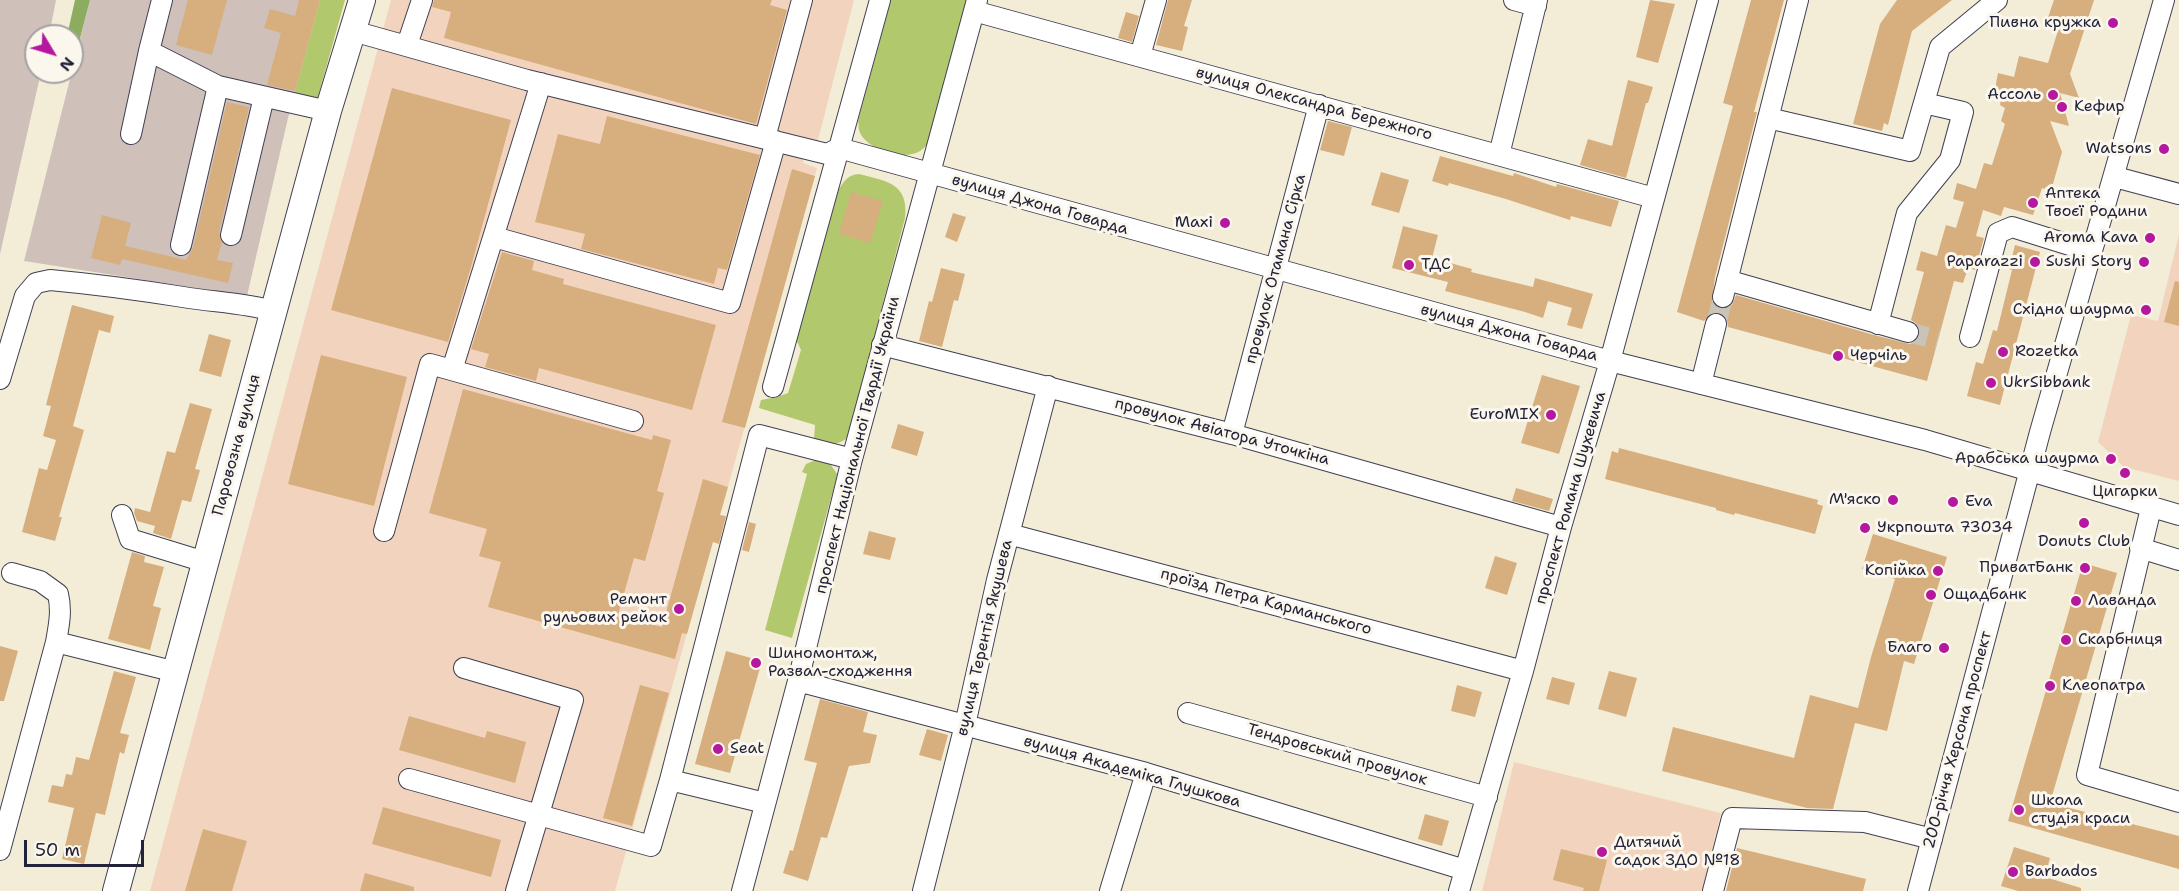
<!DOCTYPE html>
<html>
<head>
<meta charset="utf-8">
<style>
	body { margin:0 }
	#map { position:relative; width:2179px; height:891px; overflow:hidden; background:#f3edd7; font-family:"Shantell Sans",sans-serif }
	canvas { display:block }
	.north { position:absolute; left:24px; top:24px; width:60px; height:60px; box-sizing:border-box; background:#fbf7ec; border:2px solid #a4a2a5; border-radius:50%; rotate:128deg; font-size:16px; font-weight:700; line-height:24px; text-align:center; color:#22223b }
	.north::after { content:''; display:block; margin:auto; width:21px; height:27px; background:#b5179e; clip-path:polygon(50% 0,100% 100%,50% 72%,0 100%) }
	.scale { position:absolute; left:24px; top:840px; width:120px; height:27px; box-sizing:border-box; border:3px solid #22223b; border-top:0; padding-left:8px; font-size:18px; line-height:21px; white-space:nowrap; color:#22223b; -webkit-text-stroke:4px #fbf7ec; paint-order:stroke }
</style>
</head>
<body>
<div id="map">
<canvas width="2179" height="891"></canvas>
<div class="north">N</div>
<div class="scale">50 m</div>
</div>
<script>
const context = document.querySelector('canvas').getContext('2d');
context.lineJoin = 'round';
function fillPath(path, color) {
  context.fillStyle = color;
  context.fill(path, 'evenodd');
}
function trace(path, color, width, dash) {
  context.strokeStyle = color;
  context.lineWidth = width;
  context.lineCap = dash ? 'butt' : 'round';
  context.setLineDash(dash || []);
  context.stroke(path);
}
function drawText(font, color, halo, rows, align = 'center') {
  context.font = font + ' "Shantell Sans",sans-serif';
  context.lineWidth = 6;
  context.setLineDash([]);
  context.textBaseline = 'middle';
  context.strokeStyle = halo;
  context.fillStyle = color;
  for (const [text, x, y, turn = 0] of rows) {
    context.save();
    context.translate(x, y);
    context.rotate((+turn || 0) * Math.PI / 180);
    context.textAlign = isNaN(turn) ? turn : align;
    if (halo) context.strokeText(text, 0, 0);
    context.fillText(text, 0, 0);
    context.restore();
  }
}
fillPath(new Path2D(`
	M391,0H854L817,144L807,143L803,163L817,168L615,891H150Z
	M2179,234V481L2124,467L2098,442L2131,315L2158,321Z
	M1514,762L1721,813L1702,891H1482Z`), '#f2d4be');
fillPath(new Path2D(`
	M0,0H56L49,36H36V72H41L0,254Z
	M90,0H320L288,118L247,296L24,261Z`), '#cfc0ba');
fillPath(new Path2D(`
	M320,0H345L317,100L294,95Z
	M891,0H968L928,144C923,149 919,153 912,154C897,158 864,148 859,130C858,127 859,124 858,121Z
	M859,174C886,181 909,183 905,218L848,438C836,445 825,449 814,439L815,425L759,408L761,400L777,397L788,393L801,350L795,337L839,189C845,180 848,175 859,174Z
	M818,459L829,462L837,474L836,480L792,638L765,630L807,474L802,472L806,464Z`), '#b1c86d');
fillPath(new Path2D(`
	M75,0H90L77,50H72V36H67Z`), '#8cac60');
fillPath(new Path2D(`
	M188,0H227L212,55L176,45Z
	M299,0H320L295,91L267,85L281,33L264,28L270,9L295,16Z
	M434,0H772L770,5L787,10L756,124L444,38L451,12L432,7Z
	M1168,0H1192L1184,26L1188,27L1182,51L1156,45Z
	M1650,0L1675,4L1658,63L1636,57Z
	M1751,0H1784L1754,112H1757L1715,277L1712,301L1720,308L1726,309L1732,305L1736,295L1874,335L1910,344L1916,341L1920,335L1917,324L1911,320L1924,272L1916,270L1921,251L1937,256L1946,225L1956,228L1964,202L1953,199L1957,183L1976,189L1984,163L1992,165L2005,124L2001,121L2005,108L2000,105L2002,93L1995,89L1998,73L2014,77L2019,56L2048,63L2059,27L2046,23L2054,0H2094L2070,74L2079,98L2060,93L2069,126L2050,121L2062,152L2051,191L2042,188L2033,215L2004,207L2001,216L1983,210L1976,236L1984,238L1975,270L1968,268L1963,283L1954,281L1927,381L1728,327L1727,320L1719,313H1712L1704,321L1677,312L1733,106L1723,103Z
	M1897,0H1952L1912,31L1888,125L1884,123L1882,131L1853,124L1880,24Z
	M1126,12L1139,16L1132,42L1118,38Z
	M1628,80L1653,87L1648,103H1646L1626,178L1580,165L1588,139L1612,146Z
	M392,88L511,120L471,267L448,342L331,310Z
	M227,102L249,107L219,232L222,242L217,260L233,263L228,283L122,259L120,265L91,258L102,215L131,223L125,246L186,260L193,248Z
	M607,116L760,155L727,270L718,268L714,284L581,249L585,234L535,222L558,134L600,144Z
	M1328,121L1352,127L1344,156L1320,150Z
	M1440,156L1513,176L1514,173L1556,187L1557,184L1619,201L1611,227L1571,216L1570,220L1506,199L1449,183L1448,186L1432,181Z
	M792,169L815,176L745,428L722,422Z
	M1381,172L1409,180L1399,213L1371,205Z
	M851,192L883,201L870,243L839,234Z
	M953,213L966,217L957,242L945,237Z
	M1403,226L1438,235L1432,258L1472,269L1471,272L1533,287L1535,278L1593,294L1582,329L1567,325L1572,308L1548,301L1543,318L1525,312L1445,291L1448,282L1392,268Z
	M2015,245L2040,252L2000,405L1967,396L1976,362L1983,364L1993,330L1997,331L2012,270L2009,269Z
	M502,252L534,261L532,270L564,279L563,284L716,325L692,410L539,368L536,381L485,367L489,354L471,349Z
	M941,268L965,274L958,301L954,300L942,347L919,341L929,301L932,302Z
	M2175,281L2179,282V326L2164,322Z
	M72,305L114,316L110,333L99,330L73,426L84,430L59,517H62L55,541L22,532L39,468L47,470L56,440L43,436L51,406L46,405Z
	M209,334L231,340L221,377L199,371Z
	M321,355L407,377L374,506L288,484Z
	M1542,375L1580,386L1559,454L1521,443Z
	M463,389L652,440L653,435L671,440L657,491L664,493L645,561L634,558L618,615L662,627L703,479L728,487L720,515L726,516L719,544L713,542L687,634L682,633L675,659L488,607L501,562L479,556L487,529L429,513Z
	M190,403L212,409L195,469L200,470L191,502L182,500L171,539L153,533L155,526L137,521L134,513L135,508L150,512L167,451L175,453Z
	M898,424L924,432L917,456L891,448Z
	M1619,448L1818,500L1817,504L1823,506L1815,534L1735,513L1734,515L1716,510V508L1605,479L1612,451L1618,453Z
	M1516,488L1553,499L1549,511L1512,501Z
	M749,522L756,524L749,552L742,550Z
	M869,531L896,538L890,560L863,554Z
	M1873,534L1947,557L1914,664L1904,661L1887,731L1855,723L1833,809L1807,808L1662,771L1673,727L1794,758L1810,695L1858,708L1871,657L1895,579L1862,569Z
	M132,552L145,556L144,562L164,567L153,606L161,608L150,650L108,639Z
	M1495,556L1517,563L1507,595L1485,588Z
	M2083,563L2117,573L2050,803L2179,836V869L2008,821Z
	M0,646L18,651L4,701H0Z
	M726,651L762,661L730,773L695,764Z
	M114,671L136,677L120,733L129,735L124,754L120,752L105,815L96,813L84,864L62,859L74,808L48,802L52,785L63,787L66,774L72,775L76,757L89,760Z
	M1609,671L1637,678L1626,717L1598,709Z
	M1552,677L1575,683L1569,705L1546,699Z
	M640,685L669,693L632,826L603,818Z
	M1457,685L1482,692L1475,717L1451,711Z
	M820,699L868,712L863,732L877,735L870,763L849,766L827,838L821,837L808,881L783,873L790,850L793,851L817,763L804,760Z
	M409,716L485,738L487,731L526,742L515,783L399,750Z
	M927,729L948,735L941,761L919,755Z
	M383,807L501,840L491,877L372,844Z
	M1425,814L1449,821L1442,846L1418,839Z
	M203,829L247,841L232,891H185Z
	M2014,847L2050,858L2045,877L2081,888V891H2018L2001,886Z
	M1737,848L1866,879L1863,891H1726Z
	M1561,849L1607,860L1599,891H1583L1584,888L1553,880Z
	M365,873L414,887V891H360Z`), '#d7ae7e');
trace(new Path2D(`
	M1716,324L1723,297
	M1908,332L1938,340`), '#c9c4b8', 20, [20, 10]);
const minor = new Path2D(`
	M162,0L149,51L218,86
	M1514,0L1536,6
	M974,11L1654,198
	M353,31L527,80L827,154L839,148
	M407,45L422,0
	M1140,56L1156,0
	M1768,118L1910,151L1940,47L1997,0
	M131,134L149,51
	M765,138L802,0
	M839,148L1610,361L1925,440L2179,515
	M1499,155L1537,0
	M2115,177L2179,194
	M231,235L264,97
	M494,237L730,303L776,141
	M181,245L218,86L328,111
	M1727,280L1908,332
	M1723,297L1798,0
	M1878,324L1907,213L1950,160L1963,112L1924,103
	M1970,337L1998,233L2012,227L2092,252
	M882,345L1232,434L1561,527
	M452,370L541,83
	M0,379L25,296L36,283L50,280C94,284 139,290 183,297C213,302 244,303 274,311
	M1701,384L1716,324
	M773,387L880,0
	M1232,434L1319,105
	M2151,508L2087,775L2179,802
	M122,515L130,539L205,562
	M384,531L430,364L633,421
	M1009,534L1523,671
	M2140,548L2179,560
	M12,573L40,581L58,594C62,611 59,625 56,642
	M464,668L573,700L516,891
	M798,681L1146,773L1465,870
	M1188,713L1487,797
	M409,779L651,846L670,780L765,803
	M670,780L759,435L852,459
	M0,850L56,642L176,672
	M742,891L798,681L852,459L977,0
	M923,891L965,725L997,580L1048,386
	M1110,891L1146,773
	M1459,891L1523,671L1561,527L1610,361L1708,0
	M1713,891L1732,818L1865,822L1932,839
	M1918,891L2040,432L2164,0`);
const major = new Path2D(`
	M116,891L328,111L362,0`);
trace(minor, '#414052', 22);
trace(major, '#414052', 28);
trace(minor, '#fff', 20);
trace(major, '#fff', 26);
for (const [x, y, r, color] of [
	[2113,23,6,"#b5179e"],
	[2053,95,6,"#b5179e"],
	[2062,107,6,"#b5179e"],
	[2164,149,6,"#b5179e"],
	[2033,203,6,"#b5179e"],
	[1225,223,6,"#b5179e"],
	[2150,238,6,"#b5179e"],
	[2035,262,6,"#b5179e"],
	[2144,262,6,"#b5179e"],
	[1409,265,6,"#b5179e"],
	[2146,310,6,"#b5179e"],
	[2003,352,6,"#b5179e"],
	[1838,356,6,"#b5179e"],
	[1991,383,6,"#b5179e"],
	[1551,415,6,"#b5179e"],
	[2111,459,6,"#b5179e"],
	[2125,473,6,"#b5179e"],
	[1893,500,6,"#b5179e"],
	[1953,502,6,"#b5179e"],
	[2084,523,6,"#b5179e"],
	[1865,528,6,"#b5179e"],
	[2085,568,6,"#b5179e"],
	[1938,571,6,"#b5179e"],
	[1931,595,6,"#b5179e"],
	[2076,601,6,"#b5179e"],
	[679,609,6,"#b5179e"],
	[2066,640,6,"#b5179e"],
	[1944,648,6,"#b5179e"],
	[756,663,6,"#b5179e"],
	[2050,686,6,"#b5179e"],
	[718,749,6,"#b5179e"],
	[2019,810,6,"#b5179e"],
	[1602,852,6,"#b5179e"],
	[2013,872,6,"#b5179e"]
]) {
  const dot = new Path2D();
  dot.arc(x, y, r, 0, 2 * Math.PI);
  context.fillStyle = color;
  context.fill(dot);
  trace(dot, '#fbf7ec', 2);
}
drawText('16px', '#22223b', '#fbf7ec', [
	["Пивна кружка",2101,23,"right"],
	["Ассоль",2041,95,"right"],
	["Кефир",2074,107],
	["Watsons",2152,149,"right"],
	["Аптека",2045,194],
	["Твоєї Родини",2045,212],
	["Maxi",1213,223,"right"],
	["Aroma Kava",2138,238,"right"],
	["Paparazzi",2023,262,"right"],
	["Sushi Story",2132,262,"right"],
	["ТДС",1421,265],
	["Східна шаурма",2134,310,"right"],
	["Rozetka",2015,352],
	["Черчіль",1850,356],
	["UkrSibbank",2003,383],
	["EuroMIX",1539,415,"right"],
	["Арабська шаурма",2099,459,"right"],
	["Цигарки",2125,492,"center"],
	["М'яско",1881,500,"right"],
	["Eva",1965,502],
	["Укрпошта 73034",1877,528],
	["Donuts Club",2084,542,"center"],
	["ПриватБанк",2073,568,"right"],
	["Копійка",1926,571,"right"],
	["Ощадбанк",1943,595],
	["Ремонт",667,600,"right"],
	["рульових рейок",667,618,"right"],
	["Лаванда",2088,601],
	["Скарбниця",2078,640],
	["Благо",1932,648,"right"],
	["Шиномонтаж,",768,654],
	["Развал-сходження",768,672],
	["Клеопатра",2062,686],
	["Seat",730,749],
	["Школа",2031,801],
	["студія краси",2031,819],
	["Дитячий",1614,843],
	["садок ЗДО №18",1614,861],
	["Barbados",2025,872]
], 'left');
drawText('16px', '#22223b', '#fbf7ec', [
	["вулиця Олександра Бережного",1314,104,15],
	["вулиця Джона Говарда",1040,205,16],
	["провулок Отамана Сірка",1276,269,-75],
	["вулиця Джона Говарда",1509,333,15],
	["провулок Авіатора Уточкіна",1222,432,15],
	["Паровозна вулиця",237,445,-75],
	["проспект Національної Гвардії України",858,445,-76],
	["проспект Романа Шухевича",1571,498,-74],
	["проїзд Петра Карманського",1266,602,15],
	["вулиця Терентія Якушева",985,638,-77],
	["200-річчя Херсона проспект",1958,740,-75],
	["Тендровський провулок",1337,755,16],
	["вулиця Академіка Глушкова",1132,772,16]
]);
</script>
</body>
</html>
